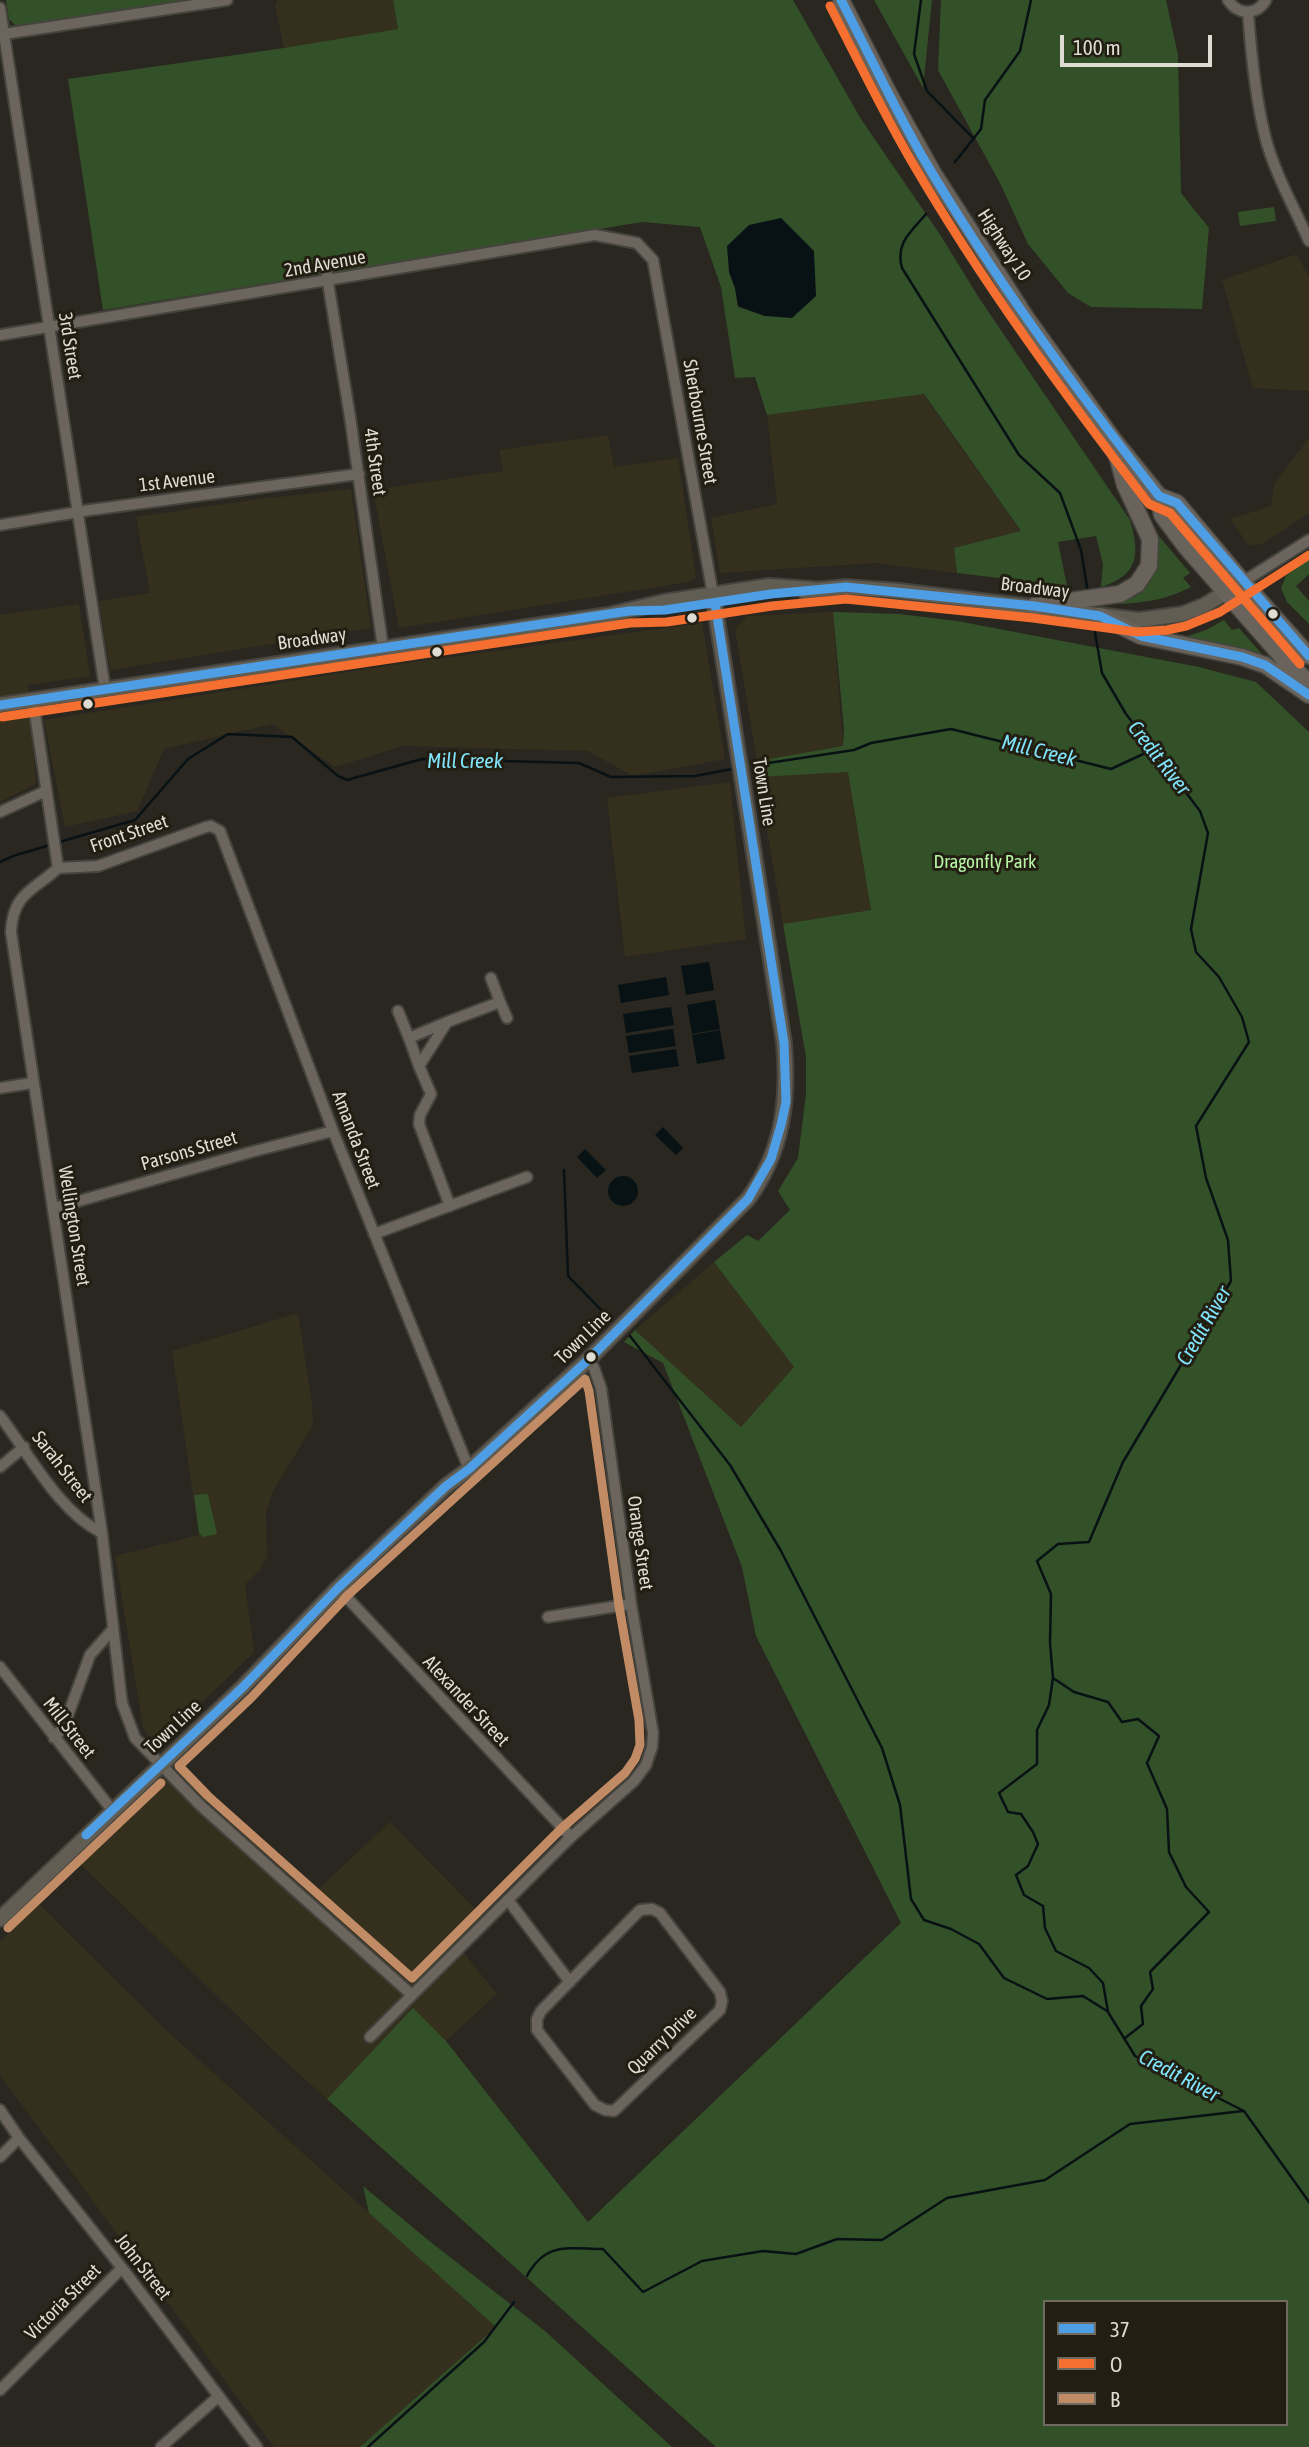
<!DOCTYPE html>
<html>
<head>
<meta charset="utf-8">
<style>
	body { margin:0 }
	#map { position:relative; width:1309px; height:2447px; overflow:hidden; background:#292720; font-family:"Asap Condensed",sans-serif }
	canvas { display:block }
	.legend { position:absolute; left:1043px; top:2300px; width:245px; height:126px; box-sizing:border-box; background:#231e12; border:2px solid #6e6a60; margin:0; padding:9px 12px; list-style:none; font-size:21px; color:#dfdcd4 }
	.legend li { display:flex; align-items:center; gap:14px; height:35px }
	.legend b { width:35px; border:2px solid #6e6a60 }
	.scale { position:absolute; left:1060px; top:35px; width:152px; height:32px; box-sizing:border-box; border:4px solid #dfdcd4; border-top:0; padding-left:9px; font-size:21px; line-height:24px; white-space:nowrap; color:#dfdcd4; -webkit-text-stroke:5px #231e12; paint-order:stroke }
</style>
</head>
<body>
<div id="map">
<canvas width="1309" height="2447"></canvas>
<ul class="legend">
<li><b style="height:9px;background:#4d9ee5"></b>37</li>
<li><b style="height:9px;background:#f46f30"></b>O</li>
<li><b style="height:9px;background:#c18c65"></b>B</li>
</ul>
<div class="scale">100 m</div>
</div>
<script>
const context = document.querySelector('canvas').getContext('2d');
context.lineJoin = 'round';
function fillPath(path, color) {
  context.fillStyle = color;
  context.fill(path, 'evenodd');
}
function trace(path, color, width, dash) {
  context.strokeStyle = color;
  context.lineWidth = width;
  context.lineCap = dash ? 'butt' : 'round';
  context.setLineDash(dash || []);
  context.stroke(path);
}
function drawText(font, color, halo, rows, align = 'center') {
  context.font = font + ' "Asap Condensed",sans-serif';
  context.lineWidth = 6;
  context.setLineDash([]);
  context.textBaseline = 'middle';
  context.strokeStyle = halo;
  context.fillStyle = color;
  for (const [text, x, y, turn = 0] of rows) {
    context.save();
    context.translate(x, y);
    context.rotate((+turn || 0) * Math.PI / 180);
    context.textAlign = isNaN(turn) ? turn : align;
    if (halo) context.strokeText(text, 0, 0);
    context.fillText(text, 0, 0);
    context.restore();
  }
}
fillPath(new Path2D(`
	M277,0H393L398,29L284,48L275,6Z
	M1297,254L1309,277V391L1253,388L1222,280Z
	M923,394L1021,532L954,548L957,573L875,563L720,573L711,518L777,504L767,415Z
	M608,435L614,467L678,458L696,577L688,582L399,628L373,490L503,471L499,450Z
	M1309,438V513L1264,543L1249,546L1230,519L1271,506L1274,484Z
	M351,489L371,628L110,670L99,601L150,593L136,517L259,499Z
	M79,604L90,676L28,685L36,784L0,802V615Z
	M833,612L843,746L757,761L735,629L747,616Z
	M702,623L725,759L633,776L588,751L403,746L335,767L272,724L164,749L137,811L65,827L44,720L392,665Z
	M847,762L871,910L783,924L758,777Z
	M730,782L746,939L625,957L607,798Z
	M714,1262L794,1367L741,1427L635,1330Z
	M298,1313L312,1404L313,1425L272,1493L266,1514L267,1556L260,1570L245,1584L254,1652L158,1745L150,1739L143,1727L115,1556L199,1535L172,1351Z
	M172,1763L312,1895L390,1822L492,1926L462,1951L497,1994L446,2041L413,2009L327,2099L277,2054L77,1861Z
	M39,1904L167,2031L496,2327L360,2447H274L0,2075V1941Z`), '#352f1d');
fillPath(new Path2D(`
	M6,0H198L22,26H16L9,19Z
	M393,0H793L861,119L941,236L979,298L1130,520C1140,554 1139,575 1101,587L1103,564L1096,536L1058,542L1067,586L957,573L954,548L1021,531L924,394L767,415L755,377L735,378L721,287L700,227L642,222L103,310L68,79L284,48L398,29ZM729,272L765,316L738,307L735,288Z
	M874,0H932L923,88Z
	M941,0H1166L1178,55L1181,193L1209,228L1202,309L1091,307L1068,293L1028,244L1000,183L938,70Z
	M1274,207L1276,221L1240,226L1238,212Z
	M1158,535L1190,573L1183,578L1191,587C1167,599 1146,603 1119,604C1124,600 1132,598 1139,594C1157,581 1160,555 1158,535Z
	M1309,556V574L1296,586L1309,601V624L1287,602L1281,588L1286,576Z
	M833,612L899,614L957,621L1199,667L1256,682L1309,732V2447H716L327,2099L413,2008L446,2041L588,2222L901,1923L756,1636L742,1567L663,1363L624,1342L635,1330L741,1427L794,1367L714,1262L747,1235L758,1241L790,1210L778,1191L798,1158L806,1094V1057L783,924L871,910L848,772L758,777L757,761L843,746L844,729ZM1045,2302H1286V2424H1045Z
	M1224,620L1232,630L1239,628L1268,661C1242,646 1214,642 1185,637L1206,630Z
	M208,1494L217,1534L203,1537L199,1533L194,1495Z
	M363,2186L428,2240L545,2331L672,2447H360L496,2327L369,2213Z`), '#335129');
fillPath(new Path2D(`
	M781,218L814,251L816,296L792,318L765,316L738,306L735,288L729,272L727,246L749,225Z
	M709,962L714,990L686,995L681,966Z
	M666,977L669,995L621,1003L618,985Z
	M715,1000L720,1029L692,1034L687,1005Z
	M671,1007L674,1025L626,1033L623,1014Z
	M673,1029L676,1046L629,1053L626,1036Z
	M720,1030L725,1059L697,1064L692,1035Z
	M676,1049L679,1066L632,1073L629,1056Z
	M663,1127L683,1148L676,1155L655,1135Z
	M585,1149L606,1170L597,1178L577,1157Z
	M608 1191a15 15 0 1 1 30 0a15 15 0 1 1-30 0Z`), '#081214');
trace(new Path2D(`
	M921,0L914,54L927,91L974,139
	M955,162L981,129L985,100L1020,51L1031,0
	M926,214C911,232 895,243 902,268L1019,455L1060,493L1081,550L1088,593
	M1093,621L1102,673L1126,714L1200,811L1208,833L1191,929L1196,952L1219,977L1242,1017L1249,1042L1196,1126L1206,1178L1228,1240L1231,1281L1123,1462L1089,1542L1058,1544L1037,1561L1051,1594L1050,1643L1053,1678L1049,1705L1037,1730V1764L999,1793L1008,1812L1021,1814L1033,1832L1038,1844L1028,1866L1016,1875L1024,1895L1043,1906L1045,1928L1056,1951L1089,1968L1103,1983L1108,2012L1135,2056L1244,2111L1309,2202
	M755,765L854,750L871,743L951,729L1111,769L1154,749
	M56,843L135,820L188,759L228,734L292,737L338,776L347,780L422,759L579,763L611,777L695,776L732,769
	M0,862L13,856L50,845
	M564,1170L568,1276L611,1320
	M630,1336L730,1465L781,1551L882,1748L900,1805L911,1899L924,1920L951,1929L979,1944L1004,1978L1047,1999L1083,1996L1107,2011
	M1053,1678L1074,1692L1108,1702L1122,1722L1138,1719L1159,1736L1147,1763L1167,1809L1169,1852L1186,1887L1209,1912L1150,1972L1153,1989L1141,2006L1143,2024L1125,2038
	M527,2276C546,2241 569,2249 603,2249L643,2292L702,2261L763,2251L796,2254L837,2239L882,2240L947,2198L1045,2180L1130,2124L1243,2111
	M368,2447L484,2342L514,2302`), '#081214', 2.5);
const minor = new Path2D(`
	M1228,0C1238,15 1256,16 1266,0
	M0,8L105,689
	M1248,12C1251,53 1255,96 1265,136C1274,172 1294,207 1309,241
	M4,34L227,0
	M325,264L350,417L383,648
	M0,335L595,235L637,243L653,260L713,595
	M0,525L90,510L359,474
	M1243,582L1309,540
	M33,700L58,868
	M0,812L46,791
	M58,868C33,891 13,893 11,932L102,1533L122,1703L135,1738L200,1805L412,1995
	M58,868L98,866L206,827L211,826L220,831L333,1131L469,1469
	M491,978L500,1002
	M398,1011L409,1038
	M419,1066L409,1038L447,1022
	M0,1088L32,1083
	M450,1206L419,1124L420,1115L431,1094L419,1066L447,1022L500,1002L507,1018
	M54,1208L251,1152L333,1131
	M374,1234L527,1177
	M0,1416C30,1455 58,1511 102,1533
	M0,1467L24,1447
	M338,1588L571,1837
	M548,1617L631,1604
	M0,1667L112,1810
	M54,1738L64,1726L90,1655L113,1629
	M508,1900L570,1982
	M652,1909L660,1913L720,1992L722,2001L720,2010L614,2111L605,2110L595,2105L537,2030V2019L541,2011L640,1910Z
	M370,2037L571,1837L634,1781L646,1765L652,1747L653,1733L631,1604L601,1388L594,1368L588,1360
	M0,2110L19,2138L122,2268L257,2447
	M0,2157L19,2138
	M0,2390L122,2268
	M161,2447L219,2396`);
const major = new Path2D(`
	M804,591L846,587L899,591L1139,620L1183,614L1205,605L1243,582
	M0,705L608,615L663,602L769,586L813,589
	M0,1919L243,1687L338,1588L446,1486L469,1469L588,1360L748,1199C783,1151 789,1101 784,1043L713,595`);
const highway = new Path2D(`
	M841,0L889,94L933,173L1027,319L1113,439L1159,496L1162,515L1186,547L1284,659L1309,683
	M1159,496L1177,503L1243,582L1309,656
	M1034,606L1120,594L1137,584L1149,566L1150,539L1125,485L1114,444
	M1100,616L1141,636L1242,657L1265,665L1309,695`);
trace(minor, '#45433e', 14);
trace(major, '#45433e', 18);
trace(highway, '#45433e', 19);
trace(minor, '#6b655d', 10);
trace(major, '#625d53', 14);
trace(highway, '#69635c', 16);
trace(new Path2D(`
	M841,0C868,52 893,105 922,156C992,275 1074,387 1159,496L1177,503L1309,656
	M0,705L629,611L665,610L771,594L846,587L1034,606L1100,616L1141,636L1242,657L1265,665L1309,695
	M86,1835L243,1687L338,1588L446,1486L469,1469L588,1360L748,1199L771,1159L781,1125L786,1102L784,1043L715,603`), '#4d9ee5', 9);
trace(new Path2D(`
	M830,6C857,58 882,111 912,162C982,282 1064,394 1149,504L1170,513L1300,664
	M2,717L630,623L667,622L772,606L846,599L1033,618L1137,632L1167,630L1186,626L1220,612L1309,555`), '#f46f30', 9);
trace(new Path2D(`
	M585,1379L589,1391L619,1606L639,1720L640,1745L635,1759L625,1773L562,1828L412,1978L208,1796L179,1766L251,1698L349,1594Z
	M8,1928L161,1783`), '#c18c65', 9);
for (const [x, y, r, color] of [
	[1273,614,6,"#dfdcd4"],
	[692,618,6,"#dfdcd4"],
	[437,652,6,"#dfdcd4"],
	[88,704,6,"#dfdcd4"],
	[591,1357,6,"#dfdcd4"]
]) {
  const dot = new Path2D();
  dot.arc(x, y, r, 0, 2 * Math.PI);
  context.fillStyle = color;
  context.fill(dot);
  trace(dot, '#231e12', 2.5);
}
drawText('19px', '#dfdcd4', '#231e12', [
	["Highway 10",1004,245,57],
	["2nd Avenue",325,264,-10],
	["3rd Street",70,346,81],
	["Sherbourne Street",700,422,80],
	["4th Street",375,462,82],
	["1st Avenue",177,481,-7],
	["Broadway",1035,588,7],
	["Broadway",312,639,-8],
	["Town Line",764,792,81],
	["Front Street",129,834,-19],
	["Amanda Street",356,1140,69],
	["Parsons Street",189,1151,-16],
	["Wellington Street",74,1226,81],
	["Town Line",583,1337,-44],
	["Sarah Street",62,1467,52],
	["Orange Street",640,1543,82],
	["Alexander Street",466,1701,47],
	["Town Line",173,1727,-43],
	["Mill Street",69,1728,52],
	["Quarry Drive",662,2041,-44],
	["John Street",143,2267,52],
	["Victoria Street",63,2302,-45]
]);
drawText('19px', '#b7f5a5', '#231e12', [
	["Dragonfly Park",985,862]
]);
drawText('italic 21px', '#80e5fc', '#231e12', [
	["Mill Creek",1039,751,14],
	["Credit River",1159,758,52],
	["Mill Creek",465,761],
	["Credit River",1204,1326,-60],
	["Credit River",1179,2076,28]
]);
</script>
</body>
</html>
